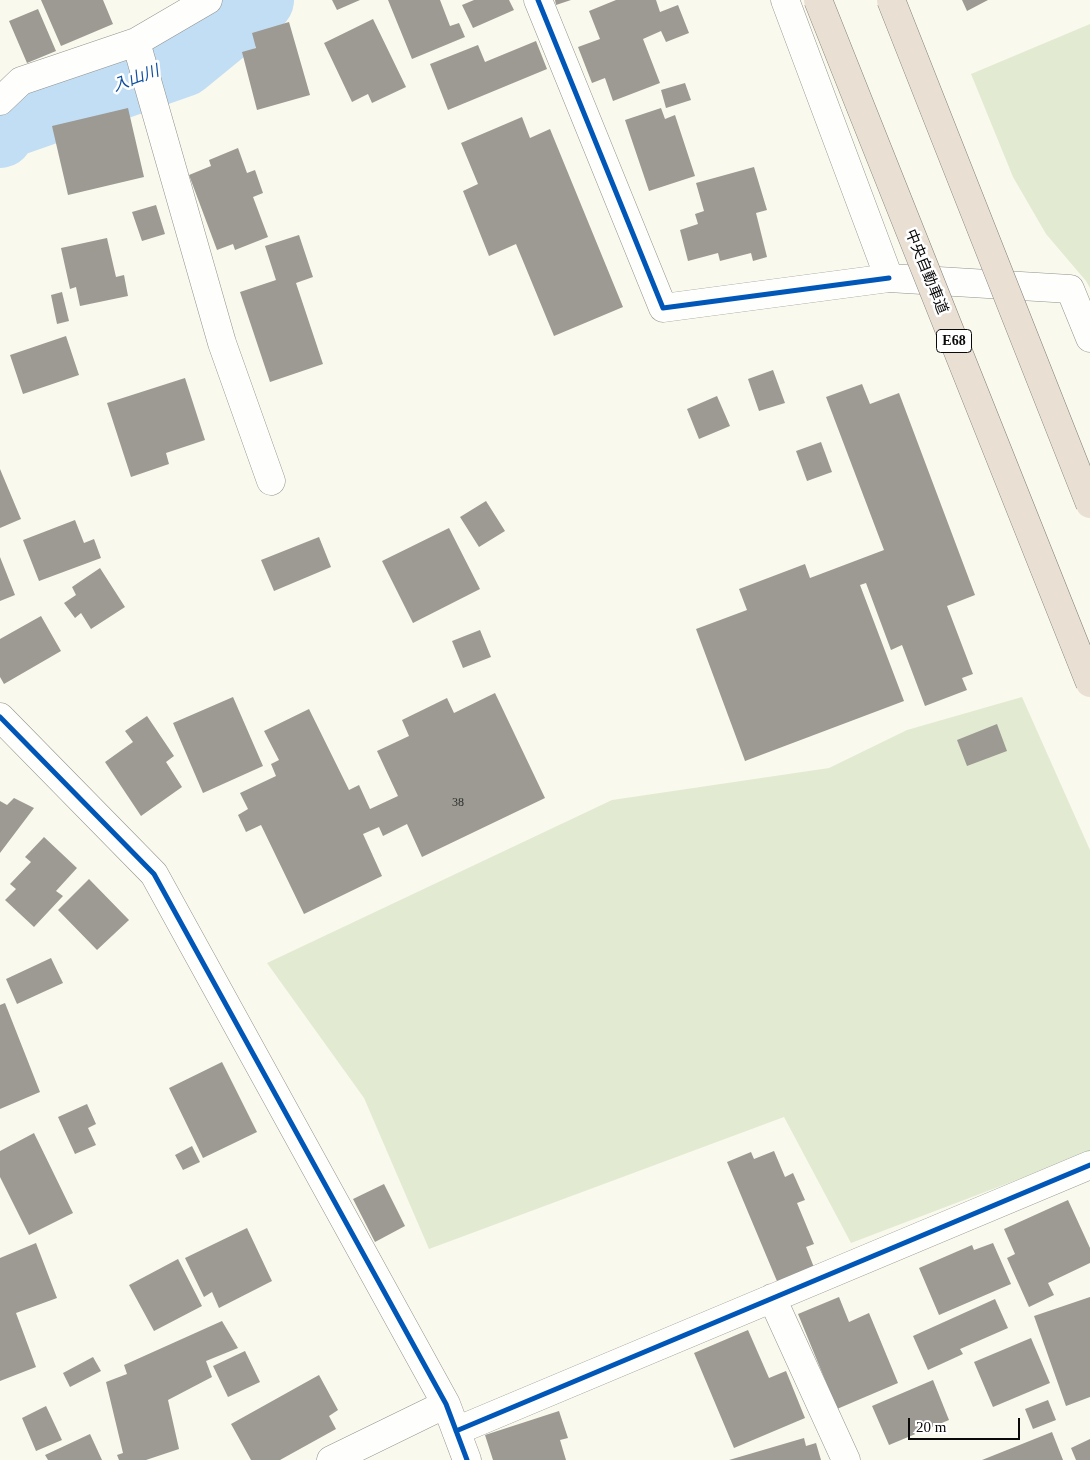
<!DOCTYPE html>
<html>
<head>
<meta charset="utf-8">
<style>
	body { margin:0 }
	#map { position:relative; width:1090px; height:1460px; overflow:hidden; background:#faf9ed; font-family:"Times New Roman",serif }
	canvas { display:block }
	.scale { position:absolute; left:908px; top:1418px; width:112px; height:22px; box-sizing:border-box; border:2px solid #0a0a0a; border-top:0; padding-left:6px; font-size:15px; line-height:18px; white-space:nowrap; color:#0a0a0a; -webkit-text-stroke:4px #fff; paint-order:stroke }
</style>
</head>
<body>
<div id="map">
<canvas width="1090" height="1460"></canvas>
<div class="scale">20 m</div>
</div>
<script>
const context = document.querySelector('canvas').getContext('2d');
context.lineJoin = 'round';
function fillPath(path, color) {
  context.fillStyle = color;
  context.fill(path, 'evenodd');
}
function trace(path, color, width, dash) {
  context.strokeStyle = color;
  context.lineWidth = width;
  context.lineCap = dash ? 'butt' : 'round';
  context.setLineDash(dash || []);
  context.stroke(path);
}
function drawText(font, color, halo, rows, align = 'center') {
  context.font = font + ' "Times New Roman","Noto Sans JP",serif';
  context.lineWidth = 5;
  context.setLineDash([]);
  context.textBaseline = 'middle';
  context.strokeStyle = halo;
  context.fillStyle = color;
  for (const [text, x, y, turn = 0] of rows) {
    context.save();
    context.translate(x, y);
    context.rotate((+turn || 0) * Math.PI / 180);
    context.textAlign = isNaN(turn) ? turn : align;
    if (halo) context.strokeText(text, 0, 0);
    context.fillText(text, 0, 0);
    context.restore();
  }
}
fillPath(new Path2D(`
	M1090,24V288L1086,281L1046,234L1013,177L971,74Z
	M1022,697L1090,850V1174L1077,1157L851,1243L784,1117L429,1249L364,1098L267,963L612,800L829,768L907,730Z`), '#e2ebd1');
trace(new Path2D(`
	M0,134L6,125L183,63L260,0`), '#c2def5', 68);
fillPath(new Path2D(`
	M41,0H103L113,24L61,46Z
	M332,0H360L337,10Z
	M388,0H440L450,26L459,23L465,37L412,59Z
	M474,0H509L514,10L473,28L462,5Z
	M555,0H571L556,5Z
	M616,0H656L660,12L678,5L689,33L666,42L661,31L643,39L660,83L613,101L605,78L592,83L578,47L600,39L589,11Z
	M962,0H988L967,11Z
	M38,9L56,51L27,63L9,21Z
	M373,19L406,87L372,103L368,94L352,102L324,43Z
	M289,22L310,95L257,110L242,52L256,48L252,33Z
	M536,41L547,69L448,110L430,64L478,45L485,62Z
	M685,83L691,100L666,108L661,90Z
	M128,108L144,177L68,195L52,126Z
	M661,108L665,119L675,115L695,176L649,191L625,120Z
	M522,117L530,138L550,129L623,307L554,336L516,244L489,256L463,191L478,184L461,143Z
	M238,148L247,173L255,170L263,193L253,197L268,237L235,250L233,244L217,250L189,175L211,166L209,160Z
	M754,167L767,210L756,213L767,257L753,261L751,253L720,261L718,253L688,261L680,230L698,224L695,214L704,211L696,183Z
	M156,205L165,234L142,241L132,212Z
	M299,235L313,277L296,283L323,364L270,382L240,292L276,280L265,246Z
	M107,238L116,277L124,275L128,296L80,306L76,287L70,289L61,248Z
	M62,292L69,321L57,324L51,295Z
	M66,336L79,375L23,394L10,355Z
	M773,370L785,403L759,411L748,379Z
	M185,378L205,440L166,453L169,464L131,477L107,403Z
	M862,384L870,404L899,393L975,595L947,606L973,674L962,678L967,690L925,706L902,645L891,650L866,583L860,585L904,701L745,761L696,629L747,610L739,589L805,564L810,578L884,550L826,397Z
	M717,396L730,426L699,439L687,409Z
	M821,442L832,472L807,481L796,451Z
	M0,469L21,519L0,528Z
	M486,501L505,531L479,547L460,517Z
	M75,520L84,543L94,539L101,558L39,581L23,540Z
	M449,528L480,589L413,623L382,561Z
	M319,537L331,567L274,591L261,560Z
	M0,557L15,595L0,601Z
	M100,568L125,607L91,629L81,613L75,618L64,603L76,595L72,587Z
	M41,616L61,651L4,684L0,677V639Z
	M480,630L491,657L463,668L452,641Z
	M495,693L545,798L422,857L407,824L383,836L379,827L363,834L382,876L304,914L261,825L246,832L238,815L248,809L240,793L276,776L271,764L279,760L264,731L309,709L349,790L359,785L370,809L398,796L377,751L409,736L402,720L447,698L454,713Z
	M233,697L263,766L203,793L173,723Z
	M147,716L174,756L166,762L182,787L141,816L105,762L133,742L125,731Z
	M997,724L1007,751L967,766L957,740Z
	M14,798L34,808L0,853V801L7,805Z
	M44,837L77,868L56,891L63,896L34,927L5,900L16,889L10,884L31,862L25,857Z
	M89,879L129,920L97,950L58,910Z
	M51,958L63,983L17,1004L6,979Z
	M5,1003L40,1092L0,1109V1005Z
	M222,1062L257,1132L203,1158L169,1088Z
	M87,1104L96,1124L88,1128L96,1145L75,1154L58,1117Z
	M34,1133L73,1213L29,1235L0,1177V1151Z
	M192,1146L200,1162L183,1170L175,1155Z
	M774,1151L785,1177L793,1173L805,1200L797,1203L814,1244L806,1247L815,1270L779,1286L727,1162L751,1152L754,1159Z
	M384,1184L405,1226L375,1242L353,1199Z
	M1068,1200L1090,1248V1263L1048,1283L1054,1295L1029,1307L1007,1258L1015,1254L1004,1229Z
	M247,1228L272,1281L219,1308L212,1292L204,1297L185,1258Z
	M36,1243L57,1298L16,1313L36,1367L0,1381V1258Z
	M993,1243L1011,1284L939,1315L919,1268L972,1245L974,1250Z
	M178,1259L202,1306L154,1331L129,1285Z
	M839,1297L849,1322L869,1313L898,1383L837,1409L798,1314Z
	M1090,1297V1397L1066,1406L1034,1316Z
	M995,1299L1008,1328L960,1349L963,1354L928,1370L913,1336Z
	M222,1321L238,1348L206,1361L212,1377L168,1400L179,1449L146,1460H119L117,1455L123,1453L106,1382L127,1374L124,1365Z
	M748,1330L769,1378L786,1371L805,1418L734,1448L694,1353Z
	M1031,1338L1050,1383L993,1407L974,1362Z
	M245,1351L260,1382L228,1397L213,1366Z
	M93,1357L101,1371L70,1387L63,1373Z
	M319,1375L338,1410L329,1416L336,1429L280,1460H251L231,1424Z
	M933,1380L949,1420L889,1445L872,1406Z
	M1048,1400L1056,1420L1033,1429L1025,1409Z
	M46,1406L62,1440L36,1451L22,1418Z
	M559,1411L568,1438L560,1440L566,1460H493L485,1435Z
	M1052,1432L1063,1460H982Z
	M90,1434L102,1460H48L45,1455Z
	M804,1438L806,1446L816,1443L821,1460H729Z
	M1090,1439V1460H1076L1071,1448Z`), '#9c9a93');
const street = new Path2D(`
	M538,0L663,308L889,278
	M785,0L889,278L1070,289L1090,338
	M136,42L222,343L271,481
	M0,101L21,81L136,42L208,0
	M0,717L154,874L446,1404L467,1460
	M772,1298L846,1460
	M456,1431L1090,1165
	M331,1460L446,1404`);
trace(street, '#92928c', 29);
trace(street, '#fefefc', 28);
const highwayBridge = new Path2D(`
	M818,0L1090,683
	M891,0L1090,504`);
trace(highwayBridge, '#7f7f7a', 29, []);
trace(highwayBridge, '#e9e0d3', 28);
trace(new Path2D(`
	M538,0L663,308L889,278
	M0,717L154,874L446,1404L467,1460
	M456,1431L1090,1165`), '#0057b8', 5);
drawText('12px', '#2e2e2c', null, [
	["38",458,803]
]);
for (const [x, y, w] of [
	[954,341,35]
]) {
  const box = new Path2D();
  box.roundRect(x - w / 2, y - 11.5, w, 23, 4);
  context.fillStyle = '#fff';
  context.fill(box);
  trace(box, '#0a0a0a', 1);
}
drawText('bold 14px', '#0a0a0a', null, [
	["E68",954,341]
]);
drawText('15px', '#0a0a0a', '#fff', [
	["中央自動車道",926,272,68]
]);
drawText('italic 16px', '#10509f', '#fff', [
	["入山川",136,79,-20]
]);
</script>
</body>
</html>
